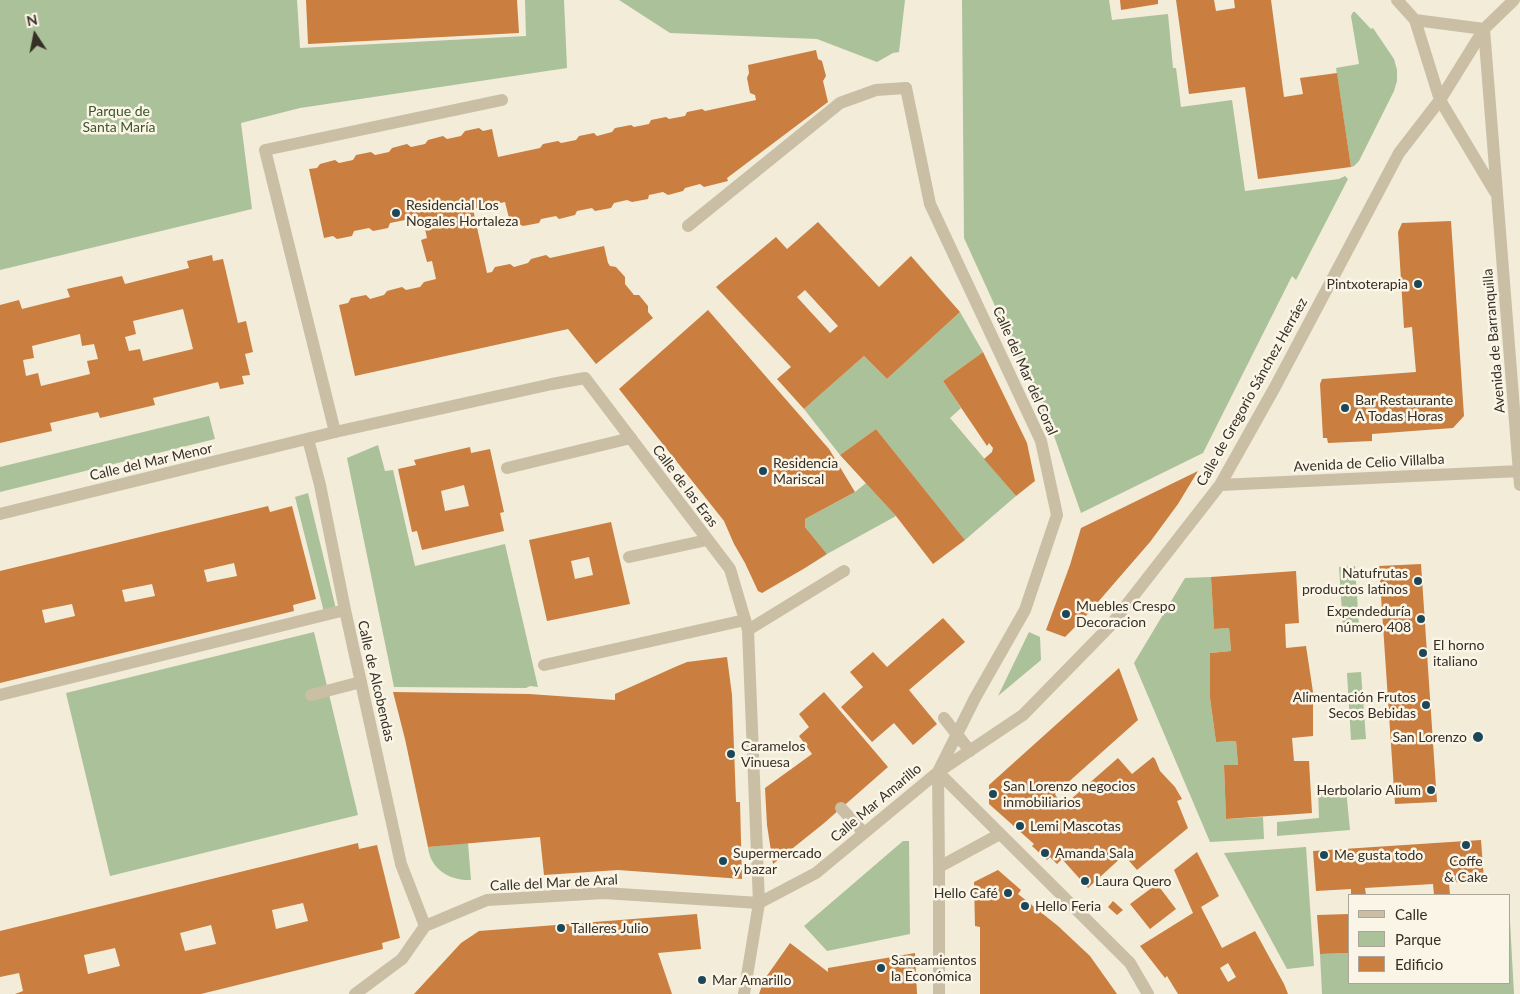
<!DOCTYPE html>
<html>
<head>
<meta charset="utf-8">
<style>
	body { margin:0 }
	#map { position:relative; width:1520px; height:994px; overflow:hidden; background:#f2ecd9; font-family:Lato,sans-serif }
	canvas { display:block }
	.legend { position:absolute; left:1348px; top:894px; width:162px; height:90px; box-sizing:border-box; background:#faf5e6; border:1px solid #aca699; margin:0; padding:6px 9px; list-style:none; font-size:15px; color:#362f26 }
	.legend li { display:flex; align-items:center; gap:10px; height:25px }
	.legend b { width:25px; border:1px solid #aca699 }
	.north { position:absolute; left:10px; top:10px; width:50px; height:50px; -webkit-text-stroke:4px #faf5e6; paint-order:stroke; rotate:349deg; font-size:14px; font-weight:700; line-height:20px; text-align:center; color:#362f26 }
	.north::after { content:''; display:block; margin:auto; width:18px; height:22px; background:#362f26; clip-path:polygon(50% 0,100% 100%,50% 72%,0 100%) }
</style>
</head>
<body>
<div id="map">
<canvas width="1520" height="994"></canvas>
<ul class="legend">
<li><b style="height:6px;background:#cabea5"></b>Calle</li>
<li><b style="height:14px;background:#abc199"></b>Parque</li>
<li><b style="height:14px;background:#ca7e3f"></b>Edificio</li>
</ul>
<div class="north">N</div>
</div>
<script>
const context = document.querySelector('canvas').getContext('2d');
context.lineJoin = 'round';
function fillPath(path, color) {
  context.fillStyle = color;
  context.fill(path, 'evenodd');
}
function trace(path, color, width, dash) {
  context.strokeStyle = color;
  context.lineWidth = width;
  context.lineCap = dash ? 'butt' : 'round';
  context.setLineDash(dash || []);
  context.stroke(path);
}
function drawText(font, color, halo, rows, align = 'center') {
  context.font = font + ' Lato,sans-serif';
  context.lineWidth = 5;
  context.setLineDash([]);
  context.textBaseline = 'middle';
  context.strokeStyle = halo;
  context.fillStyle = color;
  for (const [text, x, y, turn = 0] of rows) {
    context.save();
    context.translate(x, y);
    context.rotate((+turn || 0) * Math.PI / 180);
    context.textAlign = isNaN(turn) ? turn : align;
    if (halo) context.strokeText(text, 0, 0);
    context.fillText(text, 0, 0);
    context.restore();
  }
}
fillPath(new Path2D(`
	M0,0H297L300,48L526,36L525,0H564L567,68L300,108L241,123L252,209L0,270Z
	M619,0H905L899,52L893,53L877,62L817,39L670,33Z
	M962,0H1109L1112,20L1168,14L1173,68H1176L1181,107L1232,100L1245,191L1339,179L1345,176L1348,179L1296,280L1292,276L1203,453L1081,513L1053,433L964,238Z
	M1353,12H1355L1371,29L1373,28L1394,59L1397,70V81L1394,91L1359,161L1354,166L1351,167L1336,68L1359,64L1351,16Z
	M960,312L983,352L943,381L961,408L950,418L1016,496L965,540L876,429L840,455L804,409L864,356L887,379Z
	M209,416L215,439L0,492V467Z
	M378,445L385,471L393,470L415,566L505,544L538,687L530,686L526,688L394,687L347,458Z
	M866,483L896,516L827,554L805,527V519L855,492Z
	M308,493L336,609L324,612L295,497Z
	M1355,566L1359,626L1343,627L1339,567Z
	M1211,577L1214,629L1229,628L1231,651L1210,653V698L1216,742L1236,741L1238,765H1224L1226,819L1263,817L1264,839L1210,842L1134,663L1185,578Z
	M314,632L358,815L110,876L66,693Z
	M1029,632L1040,637L1041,660L998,696Z
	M1361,672L1366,739L1351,740L1347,673Z
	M1346,789L1350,830L1277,836V822L1319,818L1318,790Z
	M903,841H909L910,934L827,951L804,926Z
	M468,843L471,880C450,881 430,869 428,847Z
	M1306,847L1314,966L1287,969L1224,853Z
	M1509,903L1514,994H1322L1320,954L1349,953V983H1509Z`), '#abc199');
fillPath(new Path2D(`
	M306,0H517L519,33L308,44Z
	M1120,0H1158V4L1121,10Z
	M1176,0H1214L1216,11L1235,8L1234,0H1271L1284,97L1303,94L1300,78L1337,73L1351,167L1258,179L1245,87L1189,94Z
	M816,50L818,59L822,61L826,76L823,81L828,102L727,178L728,181L704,187L700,184L685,188L683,191L668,195L663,192L649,195L648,199L632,202L627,200L614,203L611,208L595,211L592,208L577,211L575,215L559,219L556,216L541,219L539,223L523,226L519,224L511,226L505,202L473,209L487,273L492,272L495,267L510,264L514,267L528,263L531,259L546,255L550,258L604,246L608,263L610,266L616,267L625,277V284L634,295H639L648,306V312L653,318L596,364L568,329L355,376L339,305L348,303L351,298L366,295L370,299L384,295L387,291L402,287L406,290L420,287L424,282L436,279L432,261L427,262L421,240L427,238L423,220L409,223L405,220L390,223L388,228L373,231L369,228L354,231L352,236L337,239L333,236L324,238L309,169L317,168L320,164L335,160L339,163L353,160L356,155L371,152L375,155L389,152L392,148L407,144L411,147L425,144L428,140L443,136L447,139L461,136L465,131L479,128L483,131L492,129L498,157L540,148L543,144L558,141L561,143L576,140L579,136L594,133L597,136L612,132L615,128L631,125L634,127L649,124L651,120L666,117L669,119L685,116L687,112L702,109L705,111L756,100L755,95L750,93L747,78L749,73L748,65Z
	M1451,221L1464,416L1453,428L1372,434V441L1328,443L1327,438H1323L1320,384L1322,379L1416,372L1412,327L1404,328L1398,232L1402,223Z
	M818,222L879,287L911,256L960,312L887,379L864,356L804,409L777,379L791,367L716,287L776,237L787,249ZM805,290L838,326L830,333L797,297Z
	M212,255L213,261L223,259L238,323L246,321L253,352L245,354L250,375L242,376L244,384L220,389L218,382L153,398L155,405L100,418L98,412L50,423L52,431L0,443V305L19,300L22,309L70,297L67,289L122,276L125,284L189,268L187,261ZM183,309L193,349L143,361L140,349L129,351L125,337L136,334L133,321ZM80,334L82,346L94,344L98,359L87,361L90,374L41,386L38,373L26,376L23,360L34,358L32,346Z
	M708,310L829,449L855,492L805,519V527L827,554L805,568L762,593L758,591L745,563L734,544L724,521L619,389Z
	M983,352L1027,443L1035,481L1016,496L984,459L992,452L993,448L989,443L987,446L943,381Z
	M876,429L965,540L933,564L896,516L840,455Z
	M470,447L471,453L490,449L504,512L500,513L504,531L422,550L417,531L412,532L398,469L416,465L414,460ZM464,485L469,506L445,511L441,491Z
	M1198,471L1178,504L1150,542L1085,617L1065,637L1046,630L1070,565L1081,528Z
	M268,506L270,512L292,506L316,599L293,605L294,611L0,683V571ZM234,563L237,576L207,582L204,570ZM152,584L155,596L125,602L122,590ZM72,604L75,616L45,623L42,610Z
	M611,522L630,604L547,621L529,540ZM589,557L593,575L575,579L571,561Z
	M1421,564L1437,802L1395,804L1379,566Z
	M1296,571L1299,623L1285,624L1286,648L1306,646L1313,692V736L1292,738L1294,761H1309L1312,813L1226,819L1224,765H1238L1236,741L1216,742L1210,698V653L1231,651L1229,628L1214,629L1211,577Z
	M943,618L965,642L909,690L937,724L913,745L894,723L872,742L841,707L863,687L850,672L873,652L887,667Z
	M727,657L732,695L736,802H740L742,879L618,870L544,875L540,837L428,847L405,739L393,692L529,694L615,700V694L675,667L687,662Z
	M1119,668L1138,720L1055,794L1062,807L1118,758L1132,774L1153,757L1155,759L1160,771L1175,787L1182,799L1177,801L1188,828L1137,870L1124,855L1088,888L1062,859L1057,864L1050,857L1047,860L1032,846L1034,844L989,804V785Z
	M824,692L888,767L823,824L773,864L767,825L765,788L812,754L799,736L809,727L799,714Z
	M1481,840L1484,880L1449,883L1450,895H1434L1433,884L1365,888L1366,895H1351V889L1316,891L1313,851Z
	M358,843L359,849L377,845L400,938L382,943L383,949L201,994H15L23,991L19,973L0,977V931ZM303,903L308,921L276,929L272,910ZM211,925L216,944L185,951L180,933ZM115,948L120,966L88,974L84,955Z
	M1197,852L1219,896L1201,907L1222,948L1255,931L1284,984L1288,994H1178L1167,976L1165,978L1140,946L1193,913L1174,870ZM1228,963L1236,977L1228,982L1220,968Z
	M998,870L1021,890L1018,894L1058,926L1090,956L1117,994H980V927L975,926L974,882Z
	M1157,884L1176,909L1150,929L1130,904Z
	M1113,901L1123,910L1117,915L1108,907Z
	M697,914L701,949L658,953L672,994H414L461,943L479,931Z
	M1349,914V953L1320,954L1317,915Z
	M790,943L828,972V968L915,953L917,994H759L764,980Z`), '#ca7e3f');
trace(new Path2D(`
	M688,226L840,103L876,90L906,88
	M335,432L265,150L502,100
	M507,468L631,438
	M629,557L707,540
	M544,665L745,620
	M0,695L345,610
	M311,695L361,682
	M944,718L970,751
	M841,808L864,833`), '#cabea5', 12);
trace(new Path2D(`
	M1397,0L1415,20L1440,100L1495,192
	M1415,20L1484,29
	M1484,29L1520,485
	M906,88L930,204L1041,441L1057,515L1025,610L975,698L938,772L939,867V994
	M308,439L320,485L345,610L401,864L425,926
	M1220,485L1520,471
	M0,514L335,432L552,384L585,378L730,569L748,630L759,903L604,893L487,900L425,926L402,959L355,994
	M748,630L844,571
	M938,772L1130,963L1148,994
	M939,867L1000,834
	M744,994L759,903L816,873L938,772L1023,715L1110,626L1220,485L1275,387L1399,153L1440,100L1484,29L1514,0`), '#cabea5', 12);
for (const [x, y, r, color] of [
	[396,213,5,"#1b4759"],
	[1418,284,5,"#1b4759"],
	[1345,408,5,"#1b4759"],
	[763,471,5,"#1b4759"],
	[1418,581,5,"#1b4759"],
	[1066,614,5,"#1b4759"],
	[1421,619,5,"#1b4759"],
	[1423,653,5,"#1b4759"],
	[1426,705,5,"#1b4759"],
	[1478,737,6,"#1b4759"],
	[731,754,5,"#1b4759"],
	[1431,790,5,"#1b4759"],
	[993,794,5,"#1b4759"],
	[1020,826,5,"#1b4759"],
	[1466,845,5,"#1b4759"],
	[1045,853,5,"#1b4759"],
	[1324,855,5,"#1b4759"],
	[723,861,5,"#1b4759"],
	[1085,881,5,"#1b4759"],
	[1008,893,5,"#1b4759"],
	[1025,906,5,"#1b4759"],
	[561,928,5,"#1b4759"],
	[881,968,5,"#1b4759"],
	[702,980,5,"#1b4759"]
]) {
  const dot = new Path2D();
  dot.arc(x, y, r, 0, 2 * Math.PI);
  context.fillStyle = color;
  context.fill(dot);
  trace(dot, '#faf5e6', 2);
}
drawText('14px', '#3c5529', '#faf5e6', [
	["Parque de",119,111],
	["Santa María",119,127]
]);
drawText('14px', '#362f26', '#faf5e6', [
	["Residencial Los",406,205],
	["Nogales Hortaleza",406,221],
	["Pintxoterapia",1408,284,"right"],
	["Bar Restaurante",1355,400],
	["A Todas Horas",1355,416],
	["Residencia",773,463],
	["Mariscal",773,479],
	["Natufrutas",1408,573,"right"],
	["productos latinos",1408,589,"right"],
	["Muebles Crespo",1076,606],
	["Decoracion",1076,622],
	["Expendeduría",1411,611,"right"],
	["número 408",1411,627,"right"],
	["El horno",1433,645],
	["italiano",1433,661],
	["Alimentación Frutos",1416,697,"right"],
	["Secos Bebidas",1416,713,"right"],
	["San Lorenzo",1467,737,"right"],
	["Caramelos",741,746],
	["Vinuesa",741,762],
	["San Lorenzo negocios",1003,786],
	["inmobiliarios",1003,802],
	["Herbolario Alium",1421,790,"right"],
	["Lemi Mascotas",1030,826],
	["Supermercado",733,853],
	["y bazar",733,869],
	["Amanda Sala",1055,853],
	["Me gusta todo",1334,855],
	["Coffe",1466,861,"center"],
	["& Cake",1466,877,"center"],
	["Laura Quero",1095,881],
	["Hello Café",998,893,"right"],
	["Hello Feria",1035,906],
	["Talleres Julio",571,928],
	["Saneamientos",891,960],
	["la Económica",891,976],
	["Mar Amarillo",712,980]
], 'left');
drawText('14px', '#362f26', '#faf5e6', [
	["Avenida de Barranquilla",1494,341,-95],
	["Calle del Mar del Coral",1025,371,66],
	["Calle de Gregorio Sánchez Herráez",1252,392,-61],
	["Calle del Mar Menor",151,462,-13],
	["Avenida de Celio Villalba",1369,463,-3],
	["Calle de las Eras",685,486,53],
	["Calle de Alcobendas",376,681,77],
	["Calle Mar Amarillo",876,803,-40],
	["Calle del Mar de Aral",554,883,-3]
]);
</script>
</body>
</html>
